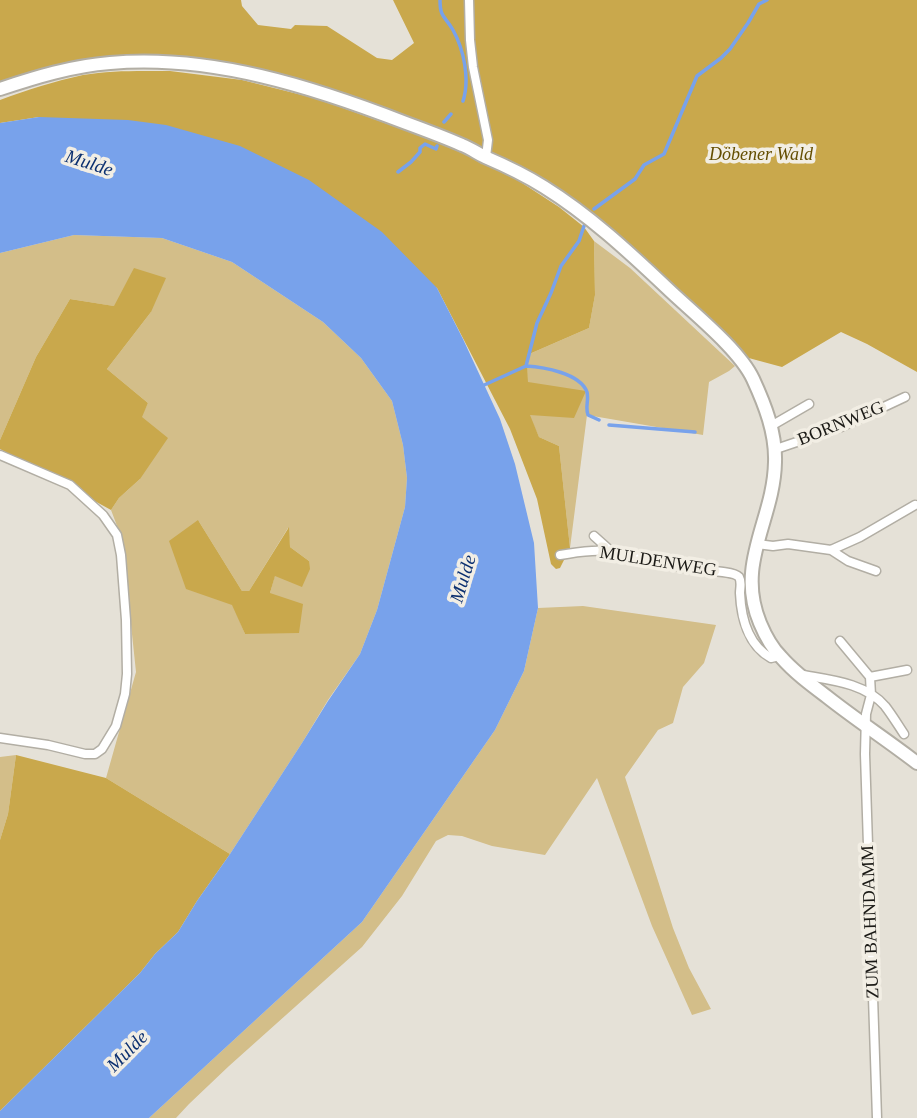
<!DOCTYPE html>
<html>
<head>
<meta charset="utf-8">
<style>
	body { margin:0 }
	canvas { display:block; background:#e5e1d7 }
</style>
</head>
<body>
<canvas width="917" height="1118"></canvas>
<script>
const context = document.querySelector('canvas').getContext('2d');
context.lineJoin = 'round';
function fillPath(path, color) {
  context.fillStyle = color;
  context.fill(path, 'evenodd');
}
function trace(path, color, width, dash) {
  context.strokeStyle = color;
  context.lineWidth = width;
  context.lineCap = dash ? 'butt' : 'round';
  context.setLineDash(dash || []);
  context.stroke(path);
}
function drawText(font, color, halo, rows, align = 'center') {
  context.font = font + ' Georgia,serif';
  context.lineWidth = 7;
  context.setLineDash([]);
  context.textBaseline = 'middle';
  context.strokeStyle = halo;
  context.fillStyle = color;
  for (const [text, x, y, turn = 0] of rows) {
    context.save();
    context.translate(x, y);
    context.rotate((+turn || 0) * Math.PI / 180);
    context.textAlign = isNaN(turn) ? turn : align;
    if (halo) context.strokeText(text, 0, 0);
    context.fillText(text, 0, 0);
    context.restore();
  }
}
fillPath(new Path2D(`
	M74,235L162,238L232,262L323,322L361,358L392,401L403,445L407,478L405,507L377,610L360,654L328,700L302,743L230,854L106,778L136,672L122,539L111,510L119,498L140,479L141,417L148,403L107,369L151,312L70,299L36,357L0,440V253ZM198,520L242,591H249L288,528L290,547L309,561L275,575L270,593L245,634Z
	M594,241L630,268L735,366L729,371L709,382L703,435L587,415L570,548L559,446L539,437L529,415L527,355L589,328L595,295Z
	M583,606L716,625L704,663L683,687L673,723L658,730L625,777L673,928L689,968L711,1009L692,1015L652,926L597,778L545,855L492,846L462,836L448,835L436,841L402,896L362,947L229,1066L189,1104L176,1118H149L362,922L495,730L524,671L538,608Z
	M16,755L8,814L0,840V757Z`), '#d3be89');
fillPath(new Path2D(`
	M0,0H241L242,6L258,25L291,29L295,25L327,26L377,58L392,60L414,43L393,0H917V372L867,344L841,332L782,367L745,357L616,234L432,128L176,57C110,54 62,61 0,82Z
	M170,71L242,80L318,99L452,147L486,162L516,179L559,207L584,227L594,241L595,295L589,328L527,355L528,382L586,391L574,418L530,415L539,437L559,446L570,548L560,568L556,569L551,564L537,499L510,429L437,288L39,117L0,123V100C27,90 55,81 83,75C111,70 141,71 170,71Z
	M134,268L166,278L151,312L107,369L148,403L142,417L168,438L140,479L119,498L111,510L0,449V440L36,357L70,299L114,306Z
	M198,520L242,591H249L289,527L290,547L309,561L310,569L302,587L275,576L270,593L303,604L299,633L245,634L232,605L186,589L169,541Z
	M16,755L106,778L230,854L197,901L178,932L155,954L140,973L0,1111V840L8,814Z`), '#c9a84c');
fillPath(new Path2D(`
	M39,117L128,120L166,125L240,146L309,180L382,232L437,288L463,339L500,419L515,464L534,543L538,608L524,671L495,730L362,922L149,1118H0V1111L140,973L155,954L178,932L197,901L230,854L302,743L328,701L360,654L377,610L405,507L407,478L403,445L392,401L361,358L323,322L232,262L162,238L74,235L0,253V123Z`), '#78a2eb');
trace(new Path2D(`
	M440,0C440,18 445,16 453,30C464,50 470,79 463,101
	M444,122L451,114
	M398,172L411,162L420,152V148L425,144L436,149L437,146
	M594,209L635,179L644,165L664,154L697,76L721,58L730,49L748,23L759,4L767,0
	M526,366C543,367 580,373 587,392C589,401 585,407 588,415L599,420
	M482,386L526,366L537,323L551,293L561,266L579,241L584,226
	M609,425L695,432`), '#78a2eb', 3.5);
const minor = new Path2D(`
	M469,0L470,40L473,67L488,140L486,157
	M771,426L809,404
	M776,449L841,427L905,397
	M0,455L70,485L103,515L117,535L121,555L126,620L127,674L125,694L116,726L102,749L95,754H85L48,745L0,738
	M594,536L613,553
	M757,544L773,546L788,544L831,550L860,537L915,505
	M831,550L848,561L876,571
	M560,555C574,553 588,550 603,551C635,554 666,566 697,570C707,571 733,571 739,577C742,582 740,588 740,593C741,617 748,645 771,658L779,656
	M840,641L870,677L871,695L866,714L865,754L877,1118
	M803,675C831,680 865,683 885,706C892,715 898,725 904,734
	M870,677L907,670`);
const secondary = new Path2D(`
	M0,89C36,77 72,66 110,63C211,54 313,87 406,123C425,130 444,137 462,145C470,148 477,153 485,157C506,166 525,175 544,187C589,215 629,252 667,288C692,312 739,349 753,379C765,405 776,433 775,462C774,520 735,563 760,623C765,635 772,648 781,657C794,672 810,684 826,696C855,719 887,740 917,763`);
trace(minor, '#b2aea4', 11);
trace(secondary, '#b2aea4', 16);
trace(minor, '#fff', 8);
trace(secondary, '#fff', 12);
drawText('italic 18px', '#644e01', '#f2eee4', [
	["Döbener Wald",761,155]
]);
drawText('18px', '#1b1a16', '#f2eee4', [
	["BORNWEG",841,424,-22],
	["MULDENWEG",658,562,9],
	["ZUM BAHNDAMM",871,922,-92]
]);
drawText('italic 19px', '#0c3070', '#f2eee4', [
	["Mulde",89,164,18],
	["Mulde",464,579,-73],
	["Mulde",128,1052,-45]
]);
</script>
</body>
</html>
